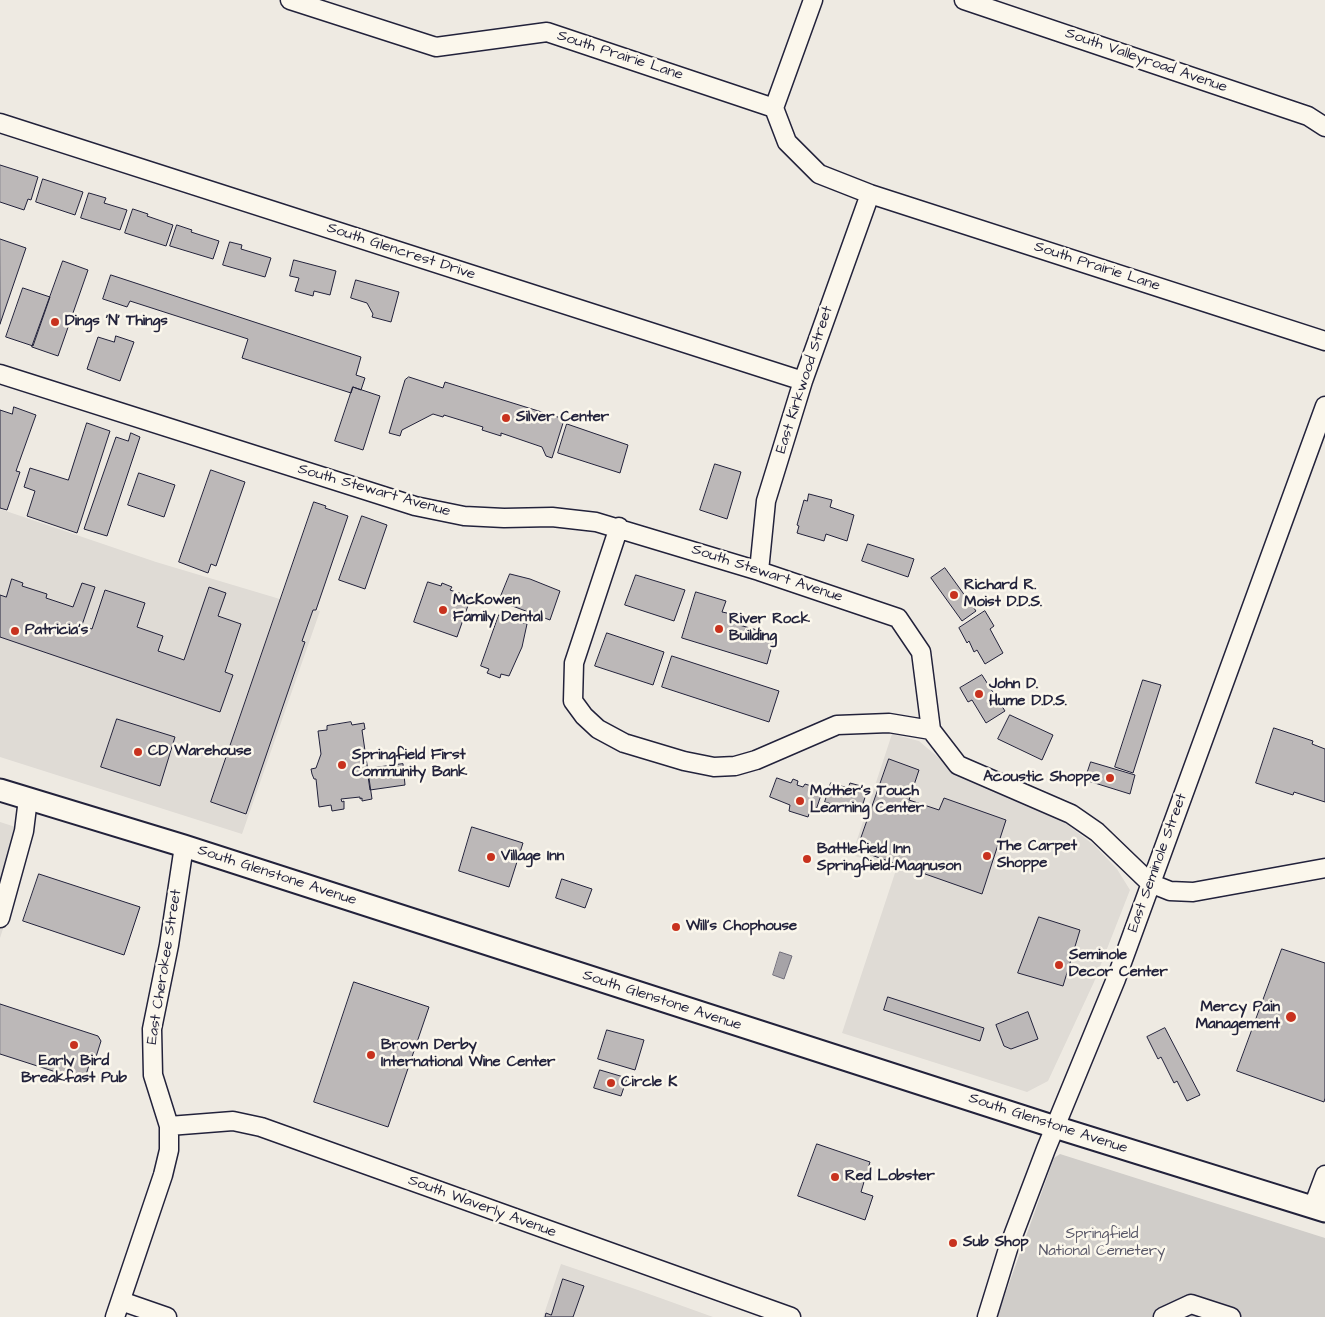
<!DOCTYPE html>
<html>
<head>
<meta charset="utf-8">
<style>
	body { margin:0 }
	canvas { display:block; background:#eeeae2 }
</style>
</head>
<body>
<canvas width="1325" height="1317"></canvas>
<script>
const context = document.querySelector('canvas').getContext('2d');
context.lineJoin = 'round';
function fillPath(path, color) {
  context.fillStyle = color;
  context.fill(path, 'evenodd');
}
function trace(path, color, width, dash) {
  context.strokeStyle = color;
  context.lineWidth = width;
  context.lineCap = dash ? 'butt' : 'round';
  context.setLineDash(dash || []);
  context.stroke(path);
}
function drawText(font, color, halo, rows, align = 'center') {
  context.font = font + ' "Architects Daughter",sans-serif';
  context.lineWidth = 5;
  context.setLineDash([]);
  context.textBaseline = 'middle';
  context.strokeStyle = halo;
  context.fillStyle = color;
  for (const [text, x, y, turn = 0] of rows) {
    context.save();
    context.translate(x, y);
    context.rotate((+turn || 0) * Math.PI / 180);
    context.textAlign = isNaN(turn) ? turn : align;
    if (halo) context.strokeText(text, 0, 0);
    context.fillText(text, 0, 0);
    context.restore();
  }
}
fillPath(new Path2D(`
	M0,509L156,562L320,611L242,834L0,757Z
	M892,734L919,741L960,776L1065,823L1094,845L1117,869L1130,890L1094,982L1048,1081L1027,1092L842,1033L896,870L852,855Z
	M0,822L31,832L28,852L0,938Z
	M561,1264L638,1290L713,1317H543Z`), '#dfdbd5');
fillPath(new Path2D(`
	M1060,1154L1325,1238V1317H997L1054,1158Z`), '#d0cdc9');
const water = new Path2D(`
	M780,952L792,956L784,979L773,975Z`);
fillPath(water, '#a6a3a7');
trace(water, '#716f7c', 1);
const building = new Path2D(`
	M0,165L38,177L31,200L28,199L24,210L0,202Z
	M43,179L83,192L75,215L36,202Z
	M89,193L106,198L104,203L127,210L120,230L81,218Z
	M133,209L148,214L147,216L173,225L166,246L125,233Z
	M177,225L192,230L191,232L219,241L213,259L170,246Z
	M0,239L26,248L0,324Z
	M230,242L242,245L241,249L271,258L265,277L223,265Z
	M294,260L336,271L330,295L314,291L313,296L295,291L299,278L290,276Z
	M63,261L88,270L58,356L32,347Z
	M111,275L361,357L356,375L365,378L361,390L353,387L351,393L242,358L248,339L130,301L127,307L103,299Z
	M356,280L399,292L391,322L372,317L373,314L367,303L351,298Z
	M23,288L50,297L33,346L6,337Z
	M116,336L134,342L120,381L87,369L98,337L114,342Z
	M409,377L443,388L445,382L561,418L563,423L552,458L546,456L542,447L501,433V436L482,430L483,427L444,415L443,417L433,414L402,430L400,436L389,433L405,380Z
	M353,387L380,396L363,450L335,441Z
	M14,407L36,415L16,471L20,472L7,510L0,508V410L12,414Z
	M87,423L110,431L77,533L27,516L35,491L24,487L30,468L68,480Z
	M567,424L628,445L620,473L558,453Z
	M131,433L140,437L107,536L84,529L116,437L128,441Z
	M715,464L741,472L727,519L700,510Z
	M211,470L245,482L216,566L211,564L208,573L179,562Z
	M139,473L175,485L164,517L128,505Z
	M809,494L832,500L830,507L854,515L847,541L826,534L824,541L797,533L799,526L797,525L804,500L807,501Z
	M314,502L326,506L325,508L348,516L316,610H313L302,641L305,642L246,814L211,802Z
	M362,516L387,525L365,589L339,580Z
	M868,544L914,559L908,577L862,561Z
	M945,568L976,611L962,621L931,578Z
	M510,574L530,579L560,591L550,620L499,601Z
	M636,575L685,590L674,621L625,605Z
	M12,579L23,583L22,586L47,594L46,598L73,607L82,583L95,587L82,625L92,629L105,590L145,603L137,627L163,636L158,651L184,660L209,587L226,593L218,616L241,624L225,672L233,675L220,712L0,637V595L6,597Z
	M428,582L441,586L442,583L452,587L450,590L471,597L457,637L414,622Z
	M696,592L726,601L722,612L727,613L732,623L775,635L767,664L682,638Z
	M985,611L994,626L990,629L1003,653L985,664L977,650L974,652L969,641L967,643L959,628Z
	M499,615L527,624L522,647L509,676L501,674L500,678L487,673L489,669L481,666Z
	M607,633L664,652L653,685L595,666Z
	M672,656L779,691L769,722L662,687Z
	M982,675L1005,711L986,723L972,700L968,702L960,688Z
	M1143,680L1161,685L1133,773L1115,767Z
	M1010,715L1053,735L1042,760L998,739Z
	M117,719L175,737L160,786L101,767Z
	M351,722L352,725L364,723L365,729L362,730L372,799L362,801V798L360,799V797L341,799L342,802L344,801V809L332,811L331,805L319,807L316,779H314L312,774L311,769L316,768L321,754L318,731L327,730V726Z
	M1274,728L1313,741L1312,744L1325,749V802L1294,792L1293,795L1256,783Z
	M889,759L919,770L909,800L939,810L944,798L1006,820L982,894L857,850Z
	M1091,762L1135,775L1130,794L1085,780Z
	M403,764L405,785L370,790L367,769Z
	M777,778L791,783L793,779L798,781L797,785L803,787L805,784L821,789L820,792H822L816,810L811,808L808,817L789,811L790,805L770,797Z
	M831,783L848,788L850,783L868,788L860,813L825,802Z
	M472,827L523,843L509,887L459,871Z
	M39,874L140,907L124,955L23,921Z
	M562,879L592,889L585,908L556,898Z
	M1039,917L1080,930L1063,986L1018,973Z
	M1282,949L1325,963V1098L1324,1102L1237,1071Z
	M354,982L429,1007L388,1127L314,1102Z
	M888,997L984,1028L980,1041L884,1010Z
	M0,1004L98,1036L101,1041L95,1060L91,1059L84,1081L0,1054Z
	M1028,1012L1038,1039L1011,1049L1004,1046L996,1025Z
	M1165,1028L1200,1095L1187,1101L1177,1081L1174,1083L1161,1057L1158,1059L1147,1037Z
	M607,1030L644,1040L635,1070L598,1059Z
	M600,1070L627,1078L621,1096L594,1088Z
	M817,1144L870,1162L861,1192L873,1196L865,1220L798,1196Z
	M563,1279L584,1286L573,1317H545L546,1313L551,1315Z`);
fillPath(building, '#bcb8b8');
trace(building, '#22223b', 1);
const minor = new Path2D(`
	M290,0L436,47L547,32L774,108
	M964,0L1308,116L1325,127
	M774,108L787,142L819,174L870,194L1325,341
	M774,108L813,0
	M0,123L803,381
	M0,374L415,506L464,516L504,518L552,517L596,522L759,571L898,618L921,652L931,730
	M619,527L574,663L573,701L584,716L598,729L624,743L684,761L714,767L735,766L756,760L837,725L889,723L931,730L958,765L1071,814L1097,832L1150,883L1170,891L1193,892L1325,868
	M759,571L766,501L803,381L870,194
	M0,918L24,831L28,799
	M169,1126L233,1121L261,1127L791,1317
	M1313,1207L1325,1175
	M121,1301L167,1317
	M115,1317L163,1175L169,1150V1126L153,1075L152,1029L169,945L184,846
	M987,1317L1008,1249L1046,1149L1116,979L1325,406
	M1163,1317L1191,1304L1231,1317`);
const major = new Path2D(`
	M0,790L184,846L1055,1127L1325,1211`);
trace(minor, '#22223b', 21);
trace(major, '#22223b', 25);
trace(minor, '#fbf7ec', 18);
trace(major, '#fbf7ec', 21);
for (const [x, y, r, color] of [
	[55,322,5,"#c8321e"],
	[506,418,5,"#c8321e"],
	[954,595,5,"#c8321e"],
	[443,610,5,"#c8321e"],
	[719,629,5,"#c8321e"],
	[15,631,5,"#c8321e"],
	[979,694,5,"#c8321e"],
	[138,752,5,"#c8321e"],
	[342,765,5,"#c8321e"],
	[1110,778,5,"#c8321e"],
	[800,801,5,"#c8321e"],
	[987,856,5,"#c8321e"],
	[491,857,5,"#c8321e"],
	[807,859,5,"#c8321e"],
	[676,927,5,"#c8321e"],
	[1059,965,5,"#c8321e"],
	[1291,1017,6,"#c8321e"],
	[74,1045,5,"#c8321e"],
	[371,1055,5,"#c8321e"],
	[611,1083,5,"#c8321e"],
	[835,1177,5,"#c8321e"],
	[953,1243,5,"#c8321e"]
]) {
  const dot = new Path2D();
  dot.arc(x, y, r, 0, 2 * Math.PI);
  context.fillStyle = color;
  context.fill(dot);
  trace(dot, '#fbf7ec', 2);
}
drawText('15px', '#22223b', '#fbf7ec', [
	["South Prairie Lane",620,56,18],
	["South Valleyroad Avenue",1146,61,19],
	["South Glencrest Drive",401,252,18],
	["South Prairie Lane",1097,267,18],
	["East Kirkwood Street",805,380,-72],
	["South Stewart Avenue",374,491,16],
	["South Stewart Avenue",767,574,18],
	["East Seminole Street",1158,863,-70],
	["South Glenstone Avenue",277,876,18],
	["East Cherokee Street",165,967,-81],
	["South Glenstone Avenue",662,1001,18],
	["South Glenstone Avenue",1048,1124,18],
	["South Waverly Avenue",482,1207,20]
]);
drawText('bold 15px', '#22223b', '#fbf7ec', [
	["Dings 'N' Things",65,322],
	["Silver Center",516,418],
	["Richard R.",964,586],
	["Moist D.D.S.",964,603],
	["McKowen",453,601],
	["Family Dental",453,618],
	["River Rock",729,620],
	["Building",729,637],
	["Patricia's",25,631],
	["John D.",989,685],
	["Hume D.D.S.",989,702],
	["CD Warehouse",148,752],
	["Springfield First",352,756],
	["Community Bank",352,773],
	["Acoustic Shoppe",1100,778,"right"],
	["Mother's Touch",810,792],
	["Learning Center",810,809],
	["The Carpet",997,847],
	["Shoppe",997,864],
	["Battlefield Inn",817,850],
	["Springfield-Magnuson",817,867],
	["Village Inn",501,857],
	["Will's Chophouse",686,927],
	["Seminole",1069,956],
	["Decor Center",1069,973],
	["Mercy Pain",1280,1008,"right"],
	["Management",1280,1025,"right"],
	["Brown Derby",381,1046],
	["International Wine Center",381,1063],
	["Early Bird",74,1062,"center"],
	["Breakfast Pub",74,1079,"center"],
	["Circle K",621,1083],
	["Red Lobster",845,1177],
	["Sub Shop",963,1243]
], 'left');
drawText('15px', '#565566', '#fbf7ec', [
	["Springfield",1102,1235],
	["National Cemetery",1102,1252]
]);
</script>
</body>
</html>
